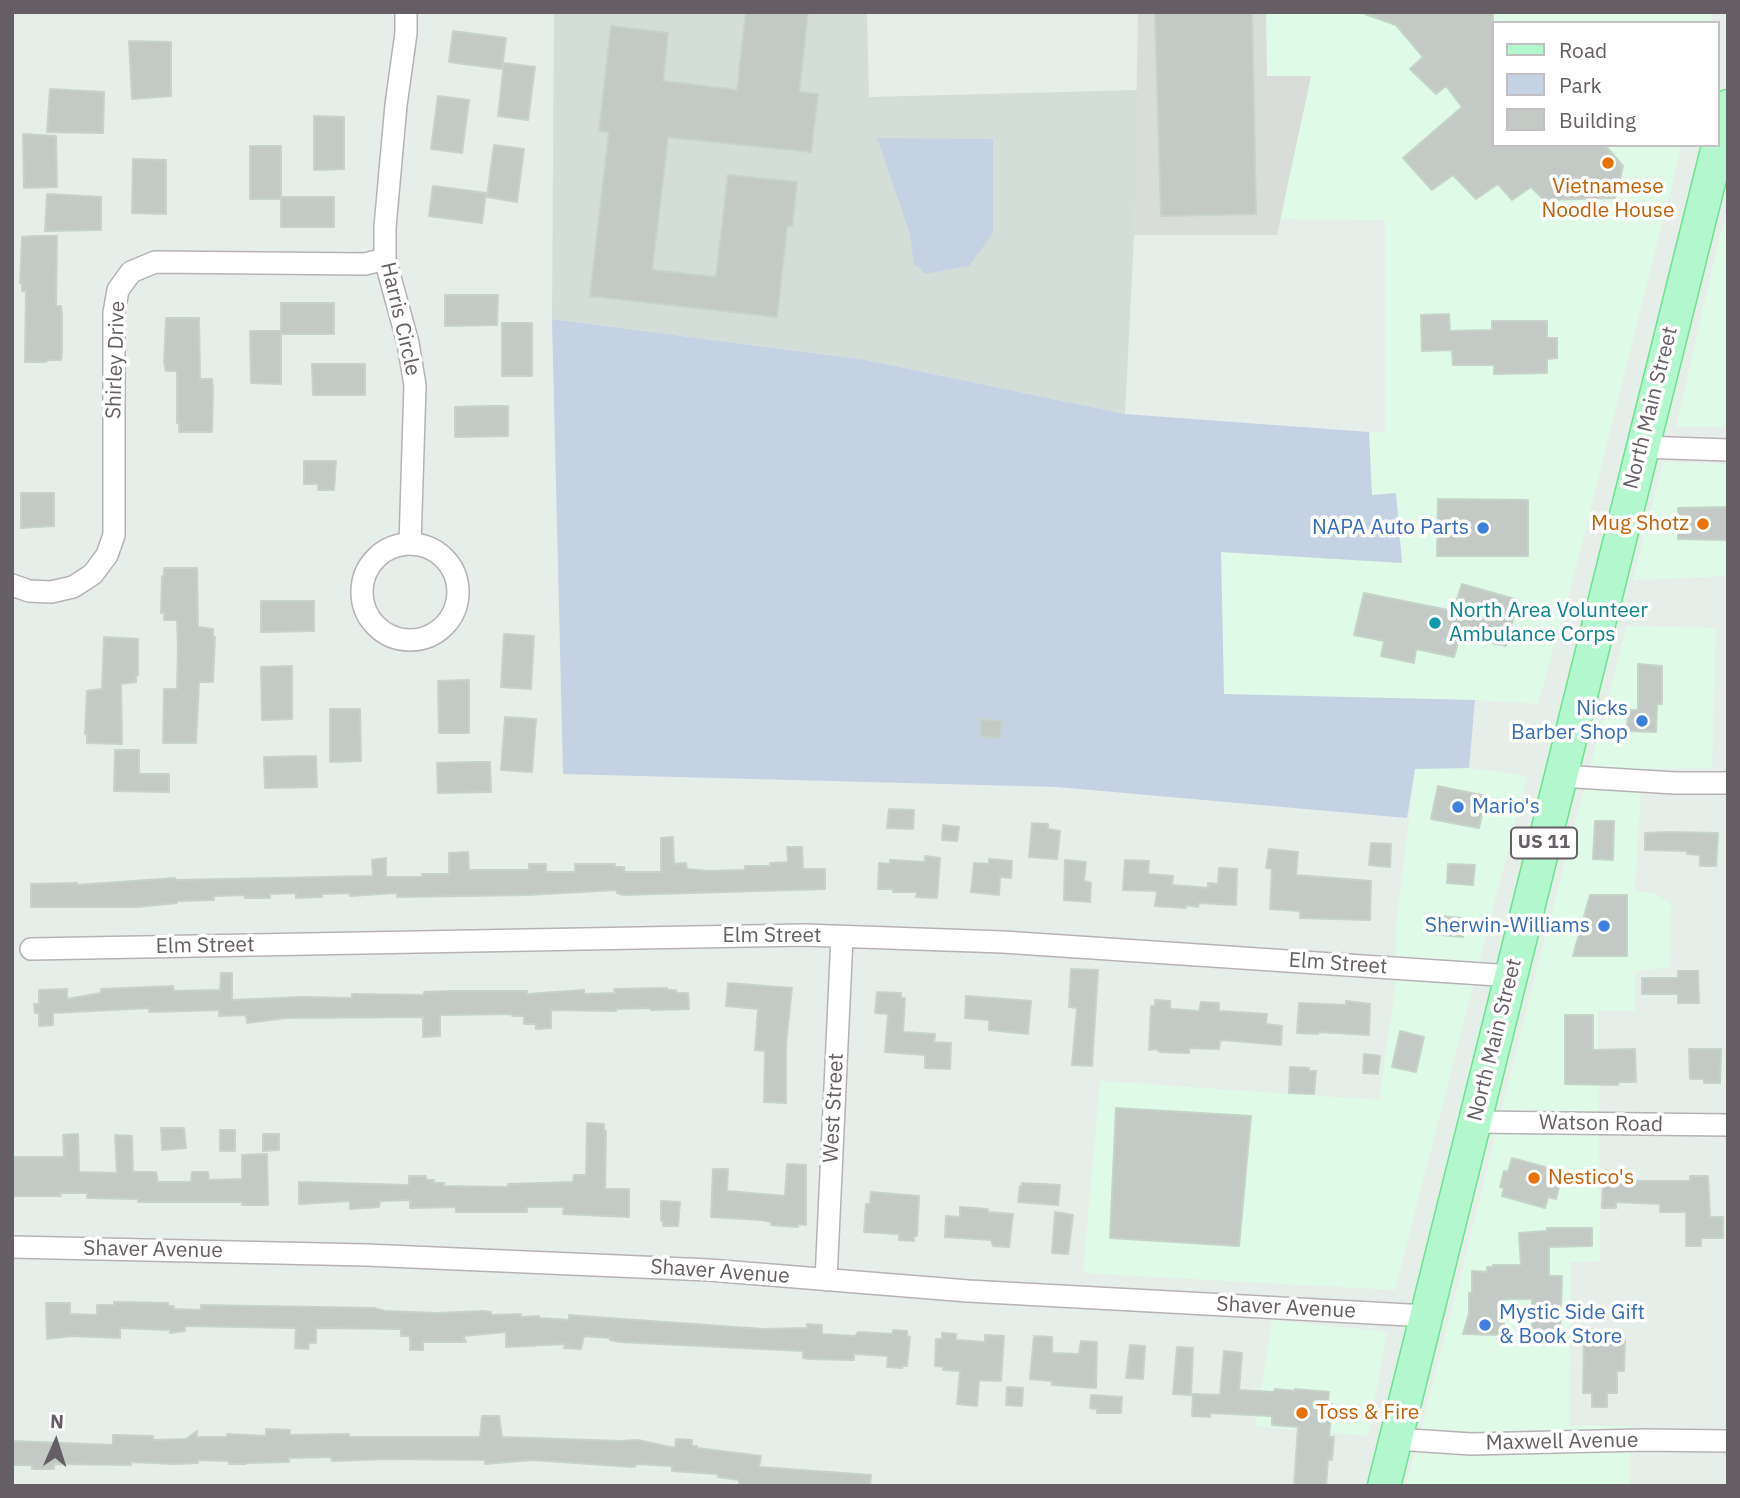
<!DOCTYPE html>
<style>
body{margin:0}
#map{position:relative;width:1740px;height:1498px;overflow:hidden;background:#e6eee9;font-family:"IBM Plex Sans",sans-serif}
canvas{display:block}
.frame{position:absolute;inset:0;border:14px solid #655e64;pointer-events:none}
.legend{position:absolute;left:1492px;top:21px;width:228px;height:126px;box-sizing:border-box;background:#fff;border:2px solid #c1bfc1;margin:0;padding:9px 12px;list-style:none;font-size:21px;color:#655e64}
.legend li{display:flex;align-items:center;gap:14px;height:35px}
.legend b{width:35px;border:2px solid #c1bfc1}
.north{position:absolute;left:21px;top:1407px;width:70px;height:70px;-webkit-text-stroke:5px #fff;paint-order:stroke;rotate:3deg;font-size:19px;font-weight:700;line-height:28px;text-align:center;color:#655e64}
.north::after{content:'';display:block;margin:auto;width:24px;height:32px;background:#655e64;clip-path:polygon(50% 0,100% 100%,50% 72%,0 100%)}
</style>
<div id="map">
<canvas width="1740" height="1498"></canvas>
<div class="frame"></div>
<ul class="legend">
<li><b style="height:9px;background:#b2f7ce"></b>Road</li>
<li><b style="height:19px;background:#c5d2e3"></b>Park</li>
<li><b style="height:19px;background:#c3cac5"></b>Building</li>
</ul>
<div class="north">N</div>
</div>
<script>
const g = document.querySelector('canvas').getContext('2d');
g.lineJoin = 'round';
function fill(path, color) {
  g.fillStyle = color;
  g.fill(path, 'evenodd');
}
function shape(rows) {
  const path = new Path2D();
  for (const r of rows) {
    if (r.length === 3) {
      path.moveTo(r[0] + r[2], r[1]);
      path.arc(r[0], r[1], r[2], 0, 2 * Math.PI);
      continue;
    }
    path.moveTo(r[0], r[1]);
    for (let i = 2; i < r.length; i += 2) path.lineTo(r[i], r[i + 1]);
  }
  return path;
}
function stroke(path, color, width, dash) {
  g.strokeStyle = color;
  g.lineWidth = width;
  g.lineCap = dash ? 'butt' : 'round';
  g.setLineDash(dash || []);
  g.stroke(path);
}
function label(font, color, halo, rows, align = 'center') {
  g.font = font + ' "IBM Plex Sans",sans-serif';
  g.lineWidth = 7;
  g.setLineDash([]);
  g.textBaseline = 'middle';
  g.strokeStyle = halo;
  g.fillStyle = color;
  for (const [text, x, y, turn = 0] of rows) {
    g.save();
    g.translate(x, y);
    g.rotate((+turn || 0) * Math.PI / 180);
    g.textAlign = isNaN(turn) ? turn : align;
    if (halo) g.strokeText(text, 0, 0);
    g.fillText(text, 0, 0);
    g.restore();
  }
}
fill(shape([
 [1266,12,1713,12,1710,23,1493,23,1493,145,1682,145,1577,564,1538,704,1475,700,1224,695,1221,552,1402,563,1396,493,1372,495,1369,432,1385,432,1385,220,1280,219,1311,77,1267,76],
 [1728,211,1728,427,1676,427,1720,235],
 [1663,462,1728,464,1728,576,1633,580],
 [1627,626,1716,628,1712,768,1642,769,1635,891,1653,893,1671,904,1670,967,1635,971,1635,1011,1598,1011,1600,1261,1571,1262,1569,1426,1630,1426,1630,1486,1406,1486,1461,1274,1532,987],
 [1469,768,1527,776,1395,1290,1083,1273,1100,1081,1379,1100,1396,982,1396,927,1415,769],
 [1272,1320,1387,1332,1368,1436,1255,1426]
]), '#dffbe8');
fill(shape([
 [1138,12,1266,12,1267,76,1311,76,1277,235,1134,235]
]), '#d8ddda');
fill(shape([
 [554,12,867,12,869,97,1138,90,1134,235,1125,414,866,360,552,319]
]), '#d4ded8');
fill(shape([
 [877,138,993,139,993,233,969,266,924,274,922,269,914,265,910,234],
 [552,319,866,360,1125,414,1369,432,1372,495,1396,493,1402,563,1221,552,1224,694,1475,700,1469,768,1415,769,1407,818,1057,787,563,774]
]), '#c5d2e3');
const building = shape([
 [746,12,808,12,799,92,818,94,811,152,668,137,652,270,716,277,728,175,797,182,792,226,787,226,777,317,590,296,609,132,599,131,611,26,668,33,663,81,737,90,746,12],
 [1155,12,1252,12,1256,214,1161,216,1155,12],
 [1365,12,1493,12,1493,145,1605,145,1623,166,1615,198,1544,200,1531,187,1512,200,1498,184,1476,199,1453,175,1432,190,1403,158,1462,107,1446,86,1436,94,1410,69,1423,57,1396,25,1365,14,1365,12],
 [453,31,506,38,502,69,449,62,453,31],
 [129,41,171,42,171,96,132,99,129,41],
 [504,63,535,67,528,120,498,116,504,63],
 [50,89,104,92,103,133,47,132,50,89],
 [438,96,469,100,462,153,431,149,438,96],
 [314,116,344,117,344,169,314,170,314,116],
 [23,134,56,136,57,187,24,188,23,134],
 [494,145,524,149,517,202,487,197,494,145],
 [250,146,281,146,281,197,334,197,334,227,281,227,281,199,250,199,250,146],
 [133,159,166,160,166,214,132,213,133,159],
 [433,186,486,193,482,223,429,216,433,186],
 [47,194,101,197,101,230,45,231,47,194],
 [36,236,57,236,56,306,61,306,62,315,62,351,61,360,49,360,45,362,25,362,26,291,22,291,22,283,20,283,22,237,36,236],
 [445,295,498,295,497,325,445,326,445,295],
 [281,303,334,303,334,334,281,334,281,384,251,383,250,331,281,331,281,303],
 [1449,314,1450,331,1492,330,1492,321,1547,321,1547,338,1557,338,1557,358,1547,359,1547,373,1494,374,1494,365,1453,365,1452,350,1422,351,1421,315,1449,314],
 [166,318,199,318,200,379,212,379,213,388,212,432,179,432,179,423,177,423,177,371,166,371,164,362,166,318],
 [502,323,532,323,532,376,502,376,502,323],
 [312,364,365,364,365,395,313,395,312,364],
 [487,406,508,406,508,436,455,437,455,407,487,406],
 [304,461,336,461,334,490,318,490,318,484,304,484,304,461],
 [21,493,54,493,54,526,21,528,21,493],
 [1438,499,1528,500,1528,556,1437,556,1438,499],
 [1728,507,1728,540,1678,539,1678,508,1728,507],
 [164,568,197,568,198,627,213,629,213,637,215,637,213,682,199,682,196,743,163,743,164,689,177,689,178,647,177,620,164,620,164,612,161,613,162,576,164,576,164,568],
 [1462,584,1518,600,1506,646,1460,636,1454,657,1416,649,1414,663,1381,656,1384,641,1354,635,1364,593,1453,611,1462,584],
 [261,601,314,601,314,631,261,632,261,601],
 [504,634,534,636,531,689,501,687,504,634],
 [104,637,138,639,138,675,136,675,136,682,121,684,122,744,87,743,87,734,85,734,87,691,102,689,104,637],
 [1638,664,1662,666,1662,704,1657,704,1656,732,1627,731,1628,710,1638,710,1638,664],
 [292,666,292,719,262,720,261,667,292,666],
 [469,680,469,733,439,733,438,681,469,680],
 [330,709,360,709,361,761,330,762,330,709],
 [505,717,536,719,532,772,501,770,505,717],
 [981,719,1002,721,1001,738,980,736,981,719],
 [115,750,139,750,139,774,169,774,169,792,114,791,115,750],
 [316,756,317,787,265,788,264,757,316,756],
 [472,762,490,762,491,792,438,793,437,763,472,762],
 [1438,786,1486,796,1479,828,1431,819,1438,786],
 [889,809,914,810,913,829,887,828,889,809],
 [1595,821,1614,821,1613,860,1593,859,1595,821],
 [1032,823,1048,824,1048,829,1060,831,1057,859,1029,857,1032,823],
 [943,825,959,827,957,841,942,840,943,825],
 [1669,832,1718,833,1716,866,1700,866,1700,855,1687,854,1687,851,1645,850,1645,833,1669,832],
 [673,837,674,864,686,863,687,869,708,871,745,870,745,866,770,866,770,863,788,862,787,847,802,847,803,869,825,869,825,889,623,895,617,893,616,890,527,895,397,897,397,893,350,896,350,893,322,894,322,897,296,898,296,893,270,894,270,898,245,898,245,895,214,896,214,900,177,901,177,903,137,907,31,907,31,884,77,883,77,885,175,878,175,880,373,876,372,860,386,858,386,877,422,877,422,874,449,874,449,853,468,852,469,870,529,870,529,864,546,864,546,872,575,872,575,864,615,864,615,867,624,867,624,872,661,872,661,838,673,837],
 [1371,843,1391,844,1390,867,1369,865,1371,843],
 [1269,849,1298,852,1296,875,1371,881,1370,920,1300,918,1300,911,1270,909,1272,869,1266,868,1269,849],
 [925,856,940,858,937,898,916,897,917,892,893,892,893,889,878,889,879,863,890,864,890,860,925,862,925,856],
 [989,859,1012,861,1011,878,1000,877,999,895,971,892,974,863,989,864,989,859],
 [1065,860,1086,862,1084,881,1091,883,1090,902,1064,900,1065,860],
 [1125,860,1149,861,1148,874,1173,876,1172,885,1208,888,1208,883,1218,884,1219,868,1237,869,1236,905,1199,903,1198,907,1186,905,1186,908,1155,906,1157,891,1123,890,1125,860],
 [1448,864,1475,865,1473,885,1447,883,1448,864],
 [1590,895,1627,895,1627,956,1573,956,1590,895],
 [1432,915,1462,918,1463,937,1431,934,1432,915],
 [1071,969,1098,970,1092,1066,1072,1065,1077,1008,1069,1007,1071,969],
 [1678,971,1698,971,1699,1003,1678,1003,1678,994,1642,994,1642,978,1678,978,1678,971],
 [221,973,232,973,232,1000,302,997,352,998,352,994,424,995,424,992,452,991,527,991,527,994,584,990,584,994,615,993,614,989,667,988,666,990,676,990,676,993,688,993,689,1009,651,1010,651,1008,616,1009,616,1011,551,1010,551,1028,536,1029,536,1024,524,1024,524,1016,512,1016,512,1014,440,1015,440,1036,423,1037,423,1017,286,1018,247,1023,246,1015,219,1016,219,1010,149,1012,149,1008,53,1013,53,1025,39,1026,39,1013,35,1013,34,1004,39,1004,39,990,67,989,67,999,101,993,101,989,173,986,174,991,220,990,220,992,221,973],
 [728,983,792,988,786,1044,786,1103,764,1102,765,1051,755,1050,758,1009,726,1006,728,983],
 [877,992,901,993,901,998,905,998,903,1032,935,1034,934,1042,951,1043,950,1069,925,1068,925,1055,885,1052,888,1014,875,1013,877,992],
 [966,996,1031,1001,1028,1034,989,1030,989,1020,965,1018,966,996],
 [1155,1000,1170,1001,1170,1008,1172,1009,1199,1011,1201,1002,1219,1003,1219,1011,1267,1014,1266,1024,1282,1026,1281,1045,1223,1040,1220,1041,1219,1049,1189,1048,1189,1053,1160,1052,1156,1049,1149,1050,1151,1006,1155,1006,1155,1000],
 [1346,1001,1370,1004,1369,1035,1318,1032,1318,1034,1297,1033,1299,1003,1346,1005,1346,1001],
 [1565,1015,1593,1015,1593,1050,1635,1049,1636,1082,1619,1082,1618,1085,1565,1084,1565,1015],
 [1400,1031,1424,1037,1416,1072,1392,1067,1400,1031],
 [1689,1049,1721,1049,1720,1083,1704,1083,1704,1079,1690,1079,1689,1049],
 [1364,1054,1380,1056,1378,1074,1363,1073,1364,1054],
 [1290,1067,1309,1068,1309,1071,1316,1071,1314,1094,1289,1093,1290,1067],
 [1116,1108,1251,1116,1239,1246,1110,1238,1116,1108],
 [587,1123,604,1124,604,1130,606,1131,605,1189,629,1189,629,1217,563,1214,564,1207,527,1207,527,1212,456,1212,456,1207,410,1208,410,1200,380,1201,379,1207,350,1209,350,1201,299,1204,299,1182,409,1185,409,1176,426,1176,426,1180,434,1180,434,1183,444,1183,444,1186,508,1187,508,1184,573,1182,574,1175,586,1175,587,1123],
 [161,1128,184,1128,186,1148,162,1150,161,1128],
 [220,1130,235,1130,235,1151,220,1151,220,1130],
 [78,1134,79,1172,117,1173,115,1135,132,1136,133,1172,156,1172,158,1182,191,1182,192,1172,208,1172,209,1180,242,1179,242,1155,267,1154,268,1205,242,1205,242,1202,138,1202,138,1199,87,1198,87,1193,60,1193,61,1196,12,1196,12,1157,64,1157,63,1135,78,1134],
 [263,1134,279,1134,279,1150,263,1151,263,1134],
 [1512,1158,1563,1172,1556,1199,1548,1197,1545,1208,1502,1196,1504,1188,1500,1187,1504,1171,1508,1172,1512,1158],
 [787,1164,806,1165,806,1225,798,1224,798,1227,771,1225,771,1222,761,1220,711,1217,713,1169,728,1169,727,1191,785,1196,787,1164],
 [1690,1176,1708,1176,1710,1217,1723,1217,1723,1238,1701,1238,1701,1246,1686,1246,1686,1212,1660,1212,1660,1204,1616,1202,1616,1208,1602,1208,1603,1181,1690,1181,1690,1176],
 [1022,1183,1060,1185,1058,1205,1018,1202,1020,1186,1022,1186,1022,1183],
 [871,1192,919,1196,917,1236,914,1236,914,1241,899,1240,899,1234,897,1234,864,1232,866,1204,870,1204,871,1192],
 [661,1201,680,1202,678,1226,663,1226,663,1221,661,1220,661,1201],
 [960,1207,988,1209,988,1212,1013,1214,1009,1247,993,1246,991,1240,945,1237,946,1216,960,1217,960,1207],
 [1055,1212,1073,1215,1068,1254,1052,1253,1055,1212],
 [1547,1228,1592,1228,1592,1246,1549,1247,1549,1276,1562,1276,1560,1334,1537,1334,1537,1332,1532,1332,1532,1299,1504,1299,1504,1335,1463,1334,1469,1313,1469,1293,1472,1293,1472,1271,1487,1272,1487,1267,1493,1267,1493,1265,1521,1265,1519,1233,1547,1231,1547,1228],
 [114,1302,168,1303,168,1306,174,1306,173,1309,201,1310,201,1305,374,1308,385,1311,438,1313,483,1311,491,1312,491,1315,521,1314,521,1317,539,1316,539,1318,569,1320,569,1315,580,1316,764,1329,807,1328,807,1324,822,1325,822,1334,855,1336,858,1332,893,1334,893,1330,907,1331,907,1336,910,1337,907,1366,903,1366,902,1368,887,1367,888,1356,854,1354,854,1360,809,1359,803,1358,803,1351,620,1342,610,1340,610,1338,584,1336,581,1349,564,1348,565,1344,506,1347,506,1332,463,1336,466,1342,423,1342,423,1350,410,1350,410,1336,401,1336,401,1329,316,1328,316,1343,309,1343,308,1349,295,1348,296,1328,185,1326,185,1331,170,1333,170,1330,120,1328,120,1338,71,1336,47,1339,46,1303,70,1303,70,1314,97,1315,97,1305,114,1305,114,1302],
 [1600,1331,1617,1331,1619,1339,1625,1339,1624,1371,1617,1371,1617,1393,1607,1393,1607,1407,1592,1407,1592,1393,1583,1393,1584,1339,1600,1339,1600,1331],
 [942,1333,956,1334,956,1340,985,1342,985,1335,1004,1336,1001,1381,979,1380,977,1406,957,1404,960,1371,943,1370,944,1367,935,1366,936,1339,942,1339,942,1333],
 [1034,1336,1052,1337,1052,1353,1079,1354,1081,1341,1097,1342,1096,1388,1052,1385,1052,1381,1030,1379,1034,1336],
 [1130,1345,1145,1346,1143,1379,1126,1378,1130,1345],
 [1177,1347,1193,1348,1191,1395,1173,1394,1177,1347],
 [1224,1351,1242,1353,1239,1390,1274,1392,1275,1389,1295,1391,1295,1389,1329,1392,1328,1403,1332,1404,1329,1437,1334,1437,1332,1460,1328,1459,1326,1486,1294,1486,1298,1427,1272,1425,1272,1416,1210,1413,1210,1417,1192,1416,1193,1394,1220,1395,1224,1351],
 [1007,1387,1023,1388,1022,1406,1006,1405,1007,1387],
 [1091,1395,1122,1397,1121,1413,1097,1413,1097,1409,1090,1408,1091,1395],
 [482,1416,499,1416,502,1437,620,1441,638,1440,675,1448,676,1439,692,1440,692,1446,697,1446,697,1448,761,1456,759,1467,871,1475,870,1486,755,1486,739,1484,739,1480,718,1477,718,1474,672,1471,672,1466,637,1464,634,1467,532,1460,485,1464,485,1460,387,1459,332,1461,331,1457,289,1458,289,1462,246,1463,246,1464,229,1464,229,1461,198,1460,198,1463,175,1464,131,1462,131,1465,54,1464,54,1469,32,1469,32,1465,12,1465,12,1441,113,1445,113,1435,153,1436,153,1440,186,1439,197,1431,197,1437,227,1437,227,1434,266,1436,266,1429,290,1430,290,1435,349,1434,349,1437,480,1437,482,1416]
]);
fill(building, '#c3cac5');
stroke(building, '#c5d3c8', 2);
const minor = shape([
 [406,12,406,33,396,105,385,227,385,259,408,343,415,385,410,544],
 [1641,447,1728,450],
 [410,592,48],
 [12,585,29,591,51,592,73,587,93,574,107,555,114,535,114,313,118,290,131,272,155,262,365,264,385,259],
 [1560,776,1675,783,1728,783],
 [31,949,804,935,1003,942,1512,976],
 [1475,1122,1728,1125],
 [12,1247,366,1255,709,1270,968,1291,1427,1316],
 [826,1280,842,937],
 [1396,1439,1471,1444,1642,1440,1728,1441]
]);
const primary = shape([
 [1384,1486,1728,106]
]);
stroke(minor, '#b7b1b6', 24);
stroke(primary, '#6ae48d', 35);
stroke(minor, '#fff', 21);
stroke(primary, '#b2f7ce', 32);
for (const [x, y, r, color] of [
 [1608,163,7,"#e8710a"],
 [1703,524,7,"#e8710a"],
 [1483,528,7,"#3f7fe0"],
 [1435,623,7,"#0f9aa8"],
 [1642,721,7,"#3f7fe0"],
 [1458,807,7,"#3f7fe0"],
 [1604,926,7,"#3f7fe0"],
 [1534,1178,7,"#e8710a"],
 [1485,1325,7,"#3f7fe0"],
 [1302,1413,7,"#e8710a"]
]) {
  const dot = new Path2D();
  dot.arc(x, y, r, 0, 2 * Math.PI);
  g.fillStyle = color;
  g.fill(dot);
  stroke(dot, '#fff', 2.5);
}
for (const [x, y, w] of [
 [1544,843,66]
]) {
  const box = new Path2D();
  box.roundRect(x - w / 2, y - 15.5, w, 31, 5);
  g.fillStyle = '#fff';
  g.fill(box);
  stroke(box, '#655e64', 2);
}
label('bold 19px', '#655e64', null, [
 ["US 11",1544,843]
]);
label('21px', '#c56008', '#fff', [
 ["Vietnamese",1608,187,"center"],
 ["Noodle House",1608,211,"center"],
 ["Mug Shotz",1689,524,"right"],
 ["Nestico's",1548,1178],
 ["Toss & Fire",1316,1413]
], 'left');
label('21px', '#655e64', '#fff', [
 ["Harris Circle",400,319,77],
 ["Shirley Drive",116,360,-88],
 ["North Main Street",1651,408,-76],
 ["Elm Street",772,936],
 ["Elm Street",205,946,-1],
 ["Elm Street",1338,964,4],
 ["North Main Street",1495,1040,-76],
 ["West Street",834,1108,-87],
 ["Watson Road",1601,1124,1],
 ["Shaver Avenue",153,1250,1],
 ["Shaver Avenue",720,1272,4],
 ["Shaver Avenue",1286,1308,3],
 ["Maxwell Avenue",1562,1442,-1]
]);
label('21px', '#366cbe', '#fff', [
 ["NAPA Auto Parts",1469,528],
 ["Nicks",1628,709],
 ["Barber Shop",1628,733],
 ["Mario's",1472,807,"left"],
 ["Sherwin-Williams",1590,926],
 ["Mystic Side Gift",1499,1313,"left"],
 ["& Book Store",1499,1337,"left"]
], 'right');
label('21px', '#0d838f', '#fff', [
 ["North Area Volunteer",1449,611],
 ["Ambulance Corps",1449,635]
], 'left');
</script>
